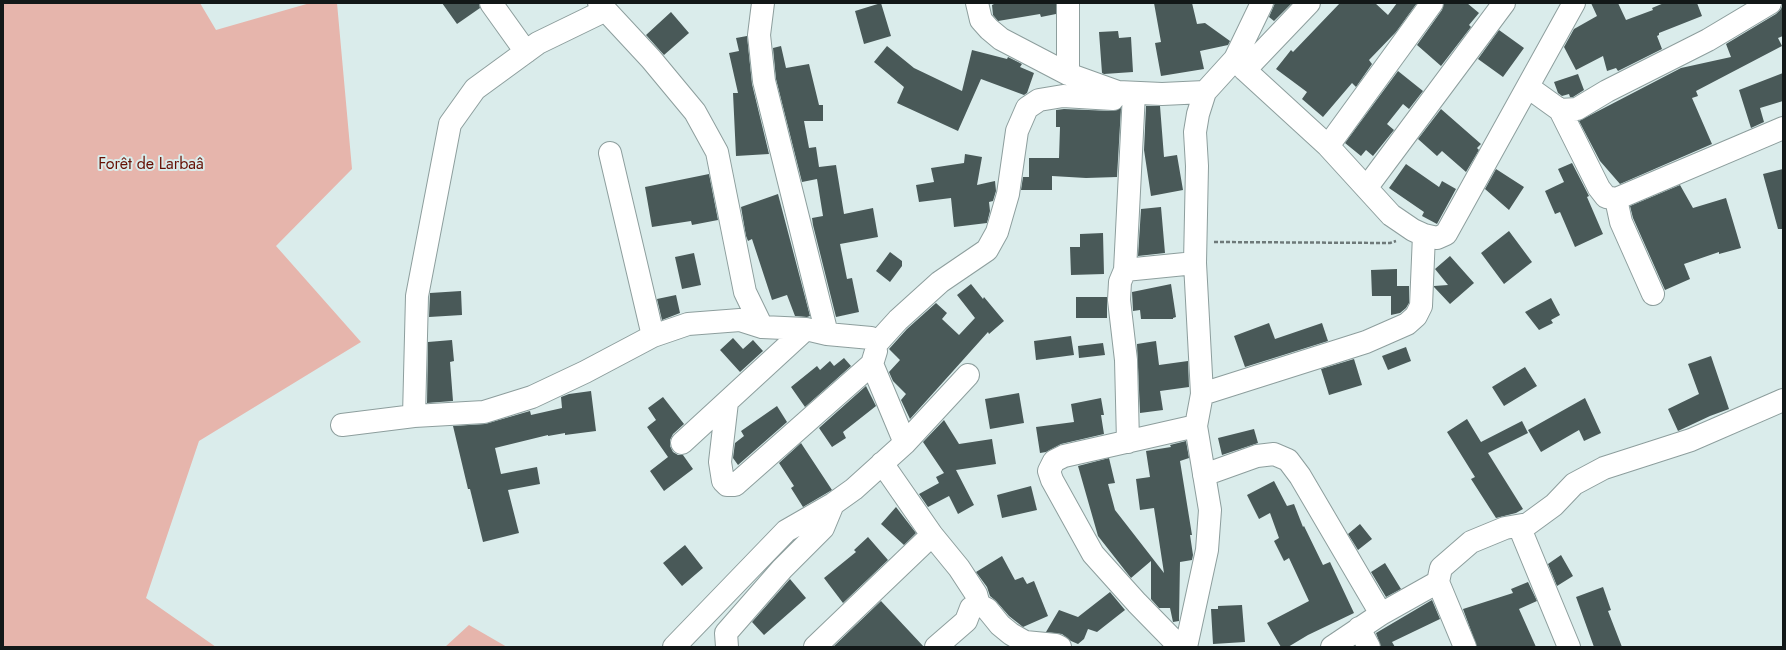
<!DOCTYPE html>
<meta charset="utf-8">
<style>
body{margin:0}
#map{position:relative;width:1786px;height:650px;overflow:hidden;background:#daeceb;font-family:Jost,sans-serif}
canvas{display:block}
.frame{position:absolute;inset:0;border:4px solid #121818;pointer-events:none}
</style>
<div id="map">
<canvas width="1786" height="650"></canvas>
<div class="frame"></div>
</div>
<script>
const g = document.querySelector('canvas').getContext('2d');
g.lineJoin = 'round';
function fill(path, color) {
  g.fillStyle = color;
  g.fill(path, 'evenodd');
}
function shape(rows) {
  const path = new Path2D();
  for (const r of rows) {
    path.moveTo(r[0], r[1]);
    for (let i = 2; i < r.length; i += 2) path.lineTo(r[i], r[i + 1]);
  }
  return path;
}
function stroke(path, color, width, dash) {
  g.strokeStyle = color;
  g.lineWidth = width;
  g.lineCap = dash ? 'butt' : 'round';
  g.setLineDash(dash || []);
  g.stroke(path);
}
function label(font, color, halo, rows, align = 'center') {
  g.font = font + ' Jost,sans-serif';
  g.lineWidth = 4;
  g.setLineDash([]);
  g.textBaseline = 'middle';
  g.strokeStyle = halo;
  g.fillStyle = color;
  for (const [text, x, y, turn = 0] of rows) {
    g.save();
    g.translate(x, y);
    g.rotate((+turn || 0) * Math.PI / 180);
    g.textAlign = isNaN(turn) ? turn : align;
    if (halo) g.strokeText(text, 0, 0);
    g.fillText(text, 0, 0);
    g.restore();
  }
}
fill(shape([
 [3,3,200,3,216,30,310,3,337,3,352,169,276,246,361,342,199,441,146,598,216,647,3,647],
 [469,625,507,647,445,647]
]), '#e6b5ac');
fill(shape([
 [442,3,479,3,480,8,457,24],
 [881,3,891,36,864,44,855,11],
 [996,3,1056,3,1056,14,1041,17,1040,14,998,21,993,15,992,5],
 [1154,3,1192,3,1197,24,1205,23,1230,41,1228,45,1200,51,1204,69,1161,76,1155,43,1161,42],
 [1275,3,1292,3,1274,21,1269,17],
 [1340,3,1375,3,1388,15,1397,3,1417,3,1396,32,1369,60,1372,64,1356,87,1352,83,1323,117,1302,99,1307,92,1276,69,1291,50,1293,52],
 [1444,3,1467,3,1479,13,1469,25,1471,27,1441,66,1417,45,1442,10],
 [1591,3,1618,3,1626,20,1653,10,1652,8,1664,3,1697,3,1702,16,1659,33,1659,35,1657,36,1662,49,1618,71,1616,68,1607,71,1603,56,1576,70,1564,47,1574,29,1597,16],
 [1783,3,1783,36,1778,38,1782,46,1696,91,1698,96,1692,98,1712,144,1620,184,1600,161,1579,121,1681,68,1731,57,1726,44,1776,14,1781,9],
 [671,12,689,33,664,55,646,35],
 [1499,30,1524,48,1503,77,1478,59],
 [1118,31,1119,38,1131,37,1133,72,1104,74,1102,73,1099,32],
 [747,36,752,84,769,154,736,156,733,93,738,93,729,53,739,51,736,38],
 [781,46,786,68,809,64,819,105,823,105,823,121,804,121,809,148,816,147,819,167,836,165,844,214,873,208,878,237,840,244,847,279,852,278,859,312,836,317,813,225,812,218,823,216,817,179,802,182,776,79,773,48],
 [887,46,914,68,962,91,972,50,1007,59,1008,57,1022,64,1020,67,1034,73,1027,93,1024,95,981,79,958,131,897,103,904,87,874,62],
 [1398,71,1423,91,1409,109,1403,104,1387,124,1394,130,1373,156,1366,150,1361,156,1345,143],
 [1783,73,1783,101,1760,108,1764,122,1751,128,1739,90],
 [1578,74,1584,90,1573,97,1570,97,1569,94,1562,96,1558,93,1554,82],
 [1146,106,1160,106,1164,157,1177,155,1183,190,1151,196,1144,150],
 [1121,108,1117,177,1086,178,1052,176,1052,190,1021,190,1023,177,1029,177,1029,158,1059,158,1060,127,1056,127,1056,110,1064,109,1112,111],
 [1441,109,1481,144,1477,148,1479,150,1466,172,1442,151,1437,156,1418,139],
 [965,154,982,157,977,185,995,181,996,191,993,201,989,202,990,211,987,223,954,227,951,198,919,202,916,185,934,182,931,168,964,163],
 [1572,163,1589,196,1587,197,1603,234,1575,247,1560,212,1555,214,1545,191,1564,182,1558,169],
 [1406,164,1439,187,1442,181,1456,189,1437,224,1422,216,1424,212,1389,188],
 [1496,169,1524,187,1509,210,1485,189],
 [1783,169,1783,229,1778,229,1763,174],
 [709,174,718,220,692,225,691,221,652,227,645,187],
 [1680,185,1693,208,1726,198,1741,248,1719,254,1719,252,1684,264,1690,279,1665,290,1633,218,1630,206],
 [778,194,810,316,807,317,795,316,787,295,772,300,752,239,748,241,746,236,741,207],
 [1161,207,1165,253,1138,256,1141,209],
 [1509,231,1532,262,1504,284,1481,253],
 [1103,233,1104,274,1071,275,1070,247,1080,247,1080,234],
 [890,252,902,261,902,266,890,282,876,271],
 [694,253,701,285,682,289,675,257],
 [1450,256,1474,283,1450,304,1434,287,1434,286,1448,285,1435,269],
 [1397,269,1397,286,1409,286,1409,303,1406,308,1400,313,1391,315,1391,296,1372,296,1371,270],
 [971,284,983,299,984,297,1004,321,989,334,988,332,910,419,901,400,906,394,893,381,889,372,900,360,889,349,907,329,936,303,947,313,942,319,959,335,975,318,957,295],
 [1171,284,1176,317,1173,318,1173,319,1141,319,1140,310,1133,311,1132,292],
 [461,291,462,315,429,317,430,293],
 [676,295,680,313,662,320,657,299],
 [1076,297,1107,297,1107,318,1076,318],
 [1551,298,1560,315,1551,320,1553,323,1539,330,1525,312],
 [1269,323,1275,339,1322,323,1328,341,1245,367,1234,336],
 [1071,336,1074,355,1036,360,1034,341],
 [733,338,743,349,753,340,763,351,740,372,720,350],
 [452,340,454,361,450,362,453,401,427,403,428,342],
 [1156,341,1159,365,1188,361,1189,387,1160,391,1163,410,1140,413,1137,344],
 [1103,343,1105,355,1079,358,1078,346],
 [1406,347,1411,361,1388,370,1382,356],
 [1711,356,1729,409,1710,416,1678,431,1668,409,1699,394,1688,364],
 [844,358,851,366,805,407,791,387,817,366,820,370,830,361,834,366],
 [1354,359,1362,385,1329,395,1321,369],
 [1525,367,1537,386,1504,406,1492,387],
 [866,386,876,406,843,432,846,438,832,447,819,428],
 [591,391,596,431,565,435,565,433,548,436,548,435,495,448,501,474,537,467,540,484,508,490,519,533,483,542,470,489,468,489,453,426,485,424,530,411,531,415,562,408,561,397,569,394],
 [1019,393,1024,423,990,429,985,399],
 [663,397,684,424,673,434,670,440,670,446,673,452,678,455,683,455,693,469,664,491,650,471,668,457,647,427,656,420,648,408],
 [1101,398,1104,415,1101,415,1104,434,1061,444,1046,452,1040,453,1036,427,1074,422,1071,404],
 [1585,398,1601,433,1584,441,1579,430,1541,452,1528,430],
 [777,406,787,422,738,465,733,458,735,443,744,436,741,431],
 [1467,419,1481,442,1522,421,1528,433,1488,453,1523,509,1516,513,1496,518,1471,479,1475,477,1447,432],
 [944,420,959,444,992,439,996,464,956,470,974,505,958,514,949,496,928,507,919,494,939,483,936,477,944,473,923,442],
 [1254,429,1258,443,1222,455,1218,438],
 [1186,441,1189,458,1180,461,1192,535,1190,535,1193,555,1192,560,1180,562,1179,619,1179,621,1173,622,1170,608,1159,608,1151,599,1151,561,1131,578,1098,536,1078,466,1109,458,1115,483,1108,484,1115,510,1164,573,1154,508,1140,510,1136,479,1150,477,1146,451,1171,447,1170,445],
 [801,443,832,490,803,507,791,488,794,486,779,463],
 [1274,481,1287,506,1294,504,1303,527,1304,526,1323,565,1330,562,1354,613,1308,635,1288,647,1281,647,1267,623,1309,601,1289,558,1284,561,1274,541,1279,538,1270,513,1259,519,1247,495],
 [1031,486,1037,510,1002,518,997,495],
 [896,507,916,533,904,545,881,524],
 [1360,524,1372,539,1358,550,1348,534],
 [868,537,888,560,843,603,824,578,856,552,854,550],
 [685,545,703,568,682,586,663,563],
 [1561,555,1573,576,1557,586,1548,564],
 [1002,556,1015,580,1023,577,1027,584,1034,581,1048,616,1023,627,1009,616,996,601,990,596,987,587,976,572],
 [1385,563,1401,589,1386,597,1371,572],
 [790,579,806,598,764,635,752,622],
 [1528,582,1537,601,1519,609,1536,647,1477,647,1463,609,1513,593,1511,589],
 [1603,587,1611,610,1608,611,1622,647,1594,647,1576,597],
 [1110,592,1125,610,1097,632,1088,629,1084,639,1078,644,1071,641,1062,634,1046,632,1059,610,1078,617],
 [1432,600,1440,619,1392,642,1395,647,1381,647,1376,633],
 [881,601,924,647,833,647],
 [1242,605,1245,642,1213,644,1211,609,1218,609,1218,606]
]), '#495958');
const minor = shape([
 [491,3,526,52],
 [599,3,651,59,695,112,717,152,745,292,762,327],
 [763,3,759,35,764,81,827,334],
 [977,3,981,20,989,29,1001,39,1068,74,1118,92,1162,94,1205,92],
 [1068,3,1068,74],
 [1235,59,1245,70,1328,146,1391,215,1413,230,1424,235,1437,238,1446,234,1574,3],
 [1245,70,1309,3],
 [1528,87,1560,110,1577,109,1607,91,1708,40,1770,3],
 [1560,110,1599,188,1606,197,1616,199,1783,128],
 [1328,146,1432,3],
 [610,153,653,336],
 [1367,187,1504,3],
 [1616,199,1621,222,1653,294],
 [1125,270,1134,93],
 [876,351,872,364,905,443],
 [1202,394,1366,342,1407,324,1416,316,1421,306,1424,235],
 [727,402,720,462,723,481,727,485,735,485,872,364],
 [414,416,417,296,450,124,475,89,538,43,606,10],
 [342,425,414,416,484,412,532,397,585,372,653,336,688,324,740,320,762,327,806,329,827,334,871,338,878,342,898,320,940,282,987,250,997,232,1008,194,1017,131,1027,108,1039,100,1063,96,1113,99,1118,92],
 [1128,442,1126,360,1119,300,1120,282,1125,270,1195,263],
 [682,443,806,329],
 [882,463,932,535,959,568,976,594,979,605],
 [1204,475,1257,456,1274,454,1288,460,1300,476,1381,614],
 [1519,526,1569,647],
 [1438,582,1465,647],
 [1359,628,1369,647],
 [674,647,786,531,833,504,854,489,905,443,968,375],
 [727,647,726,633,782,569,823,528,833,504],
 [815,647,932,535],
 [936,647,966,621,971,608,979,605,987,609,1000,625,1011,634,1025,642,1056,645,1060,647],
 [1180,647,1137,603,1093,554,1052,480,1049,471,1054,461,1064,456,1196,426],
 [1186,647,1207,550,1210,510,1196,426,1202,394,1195,263,1197,166,1195,132,1198,114,1205,92,1235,59,1262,3],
 [1332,647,1381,614,1438,582,1441,568,1471,542,1505,528,1528,524,1554,505,1574,484,1604,468,1691,440,1783,400]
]);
stroke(minor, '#8d9e9d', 24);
stroke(shape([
 [1214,242,1390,243,1396,241]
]), '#6e7979', 2.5, [4, 2]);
stroke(minor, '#fff', 22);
label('16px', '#651004', '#daeceb', [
 ["Forêt de Larbaâ",151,165]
]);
</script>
